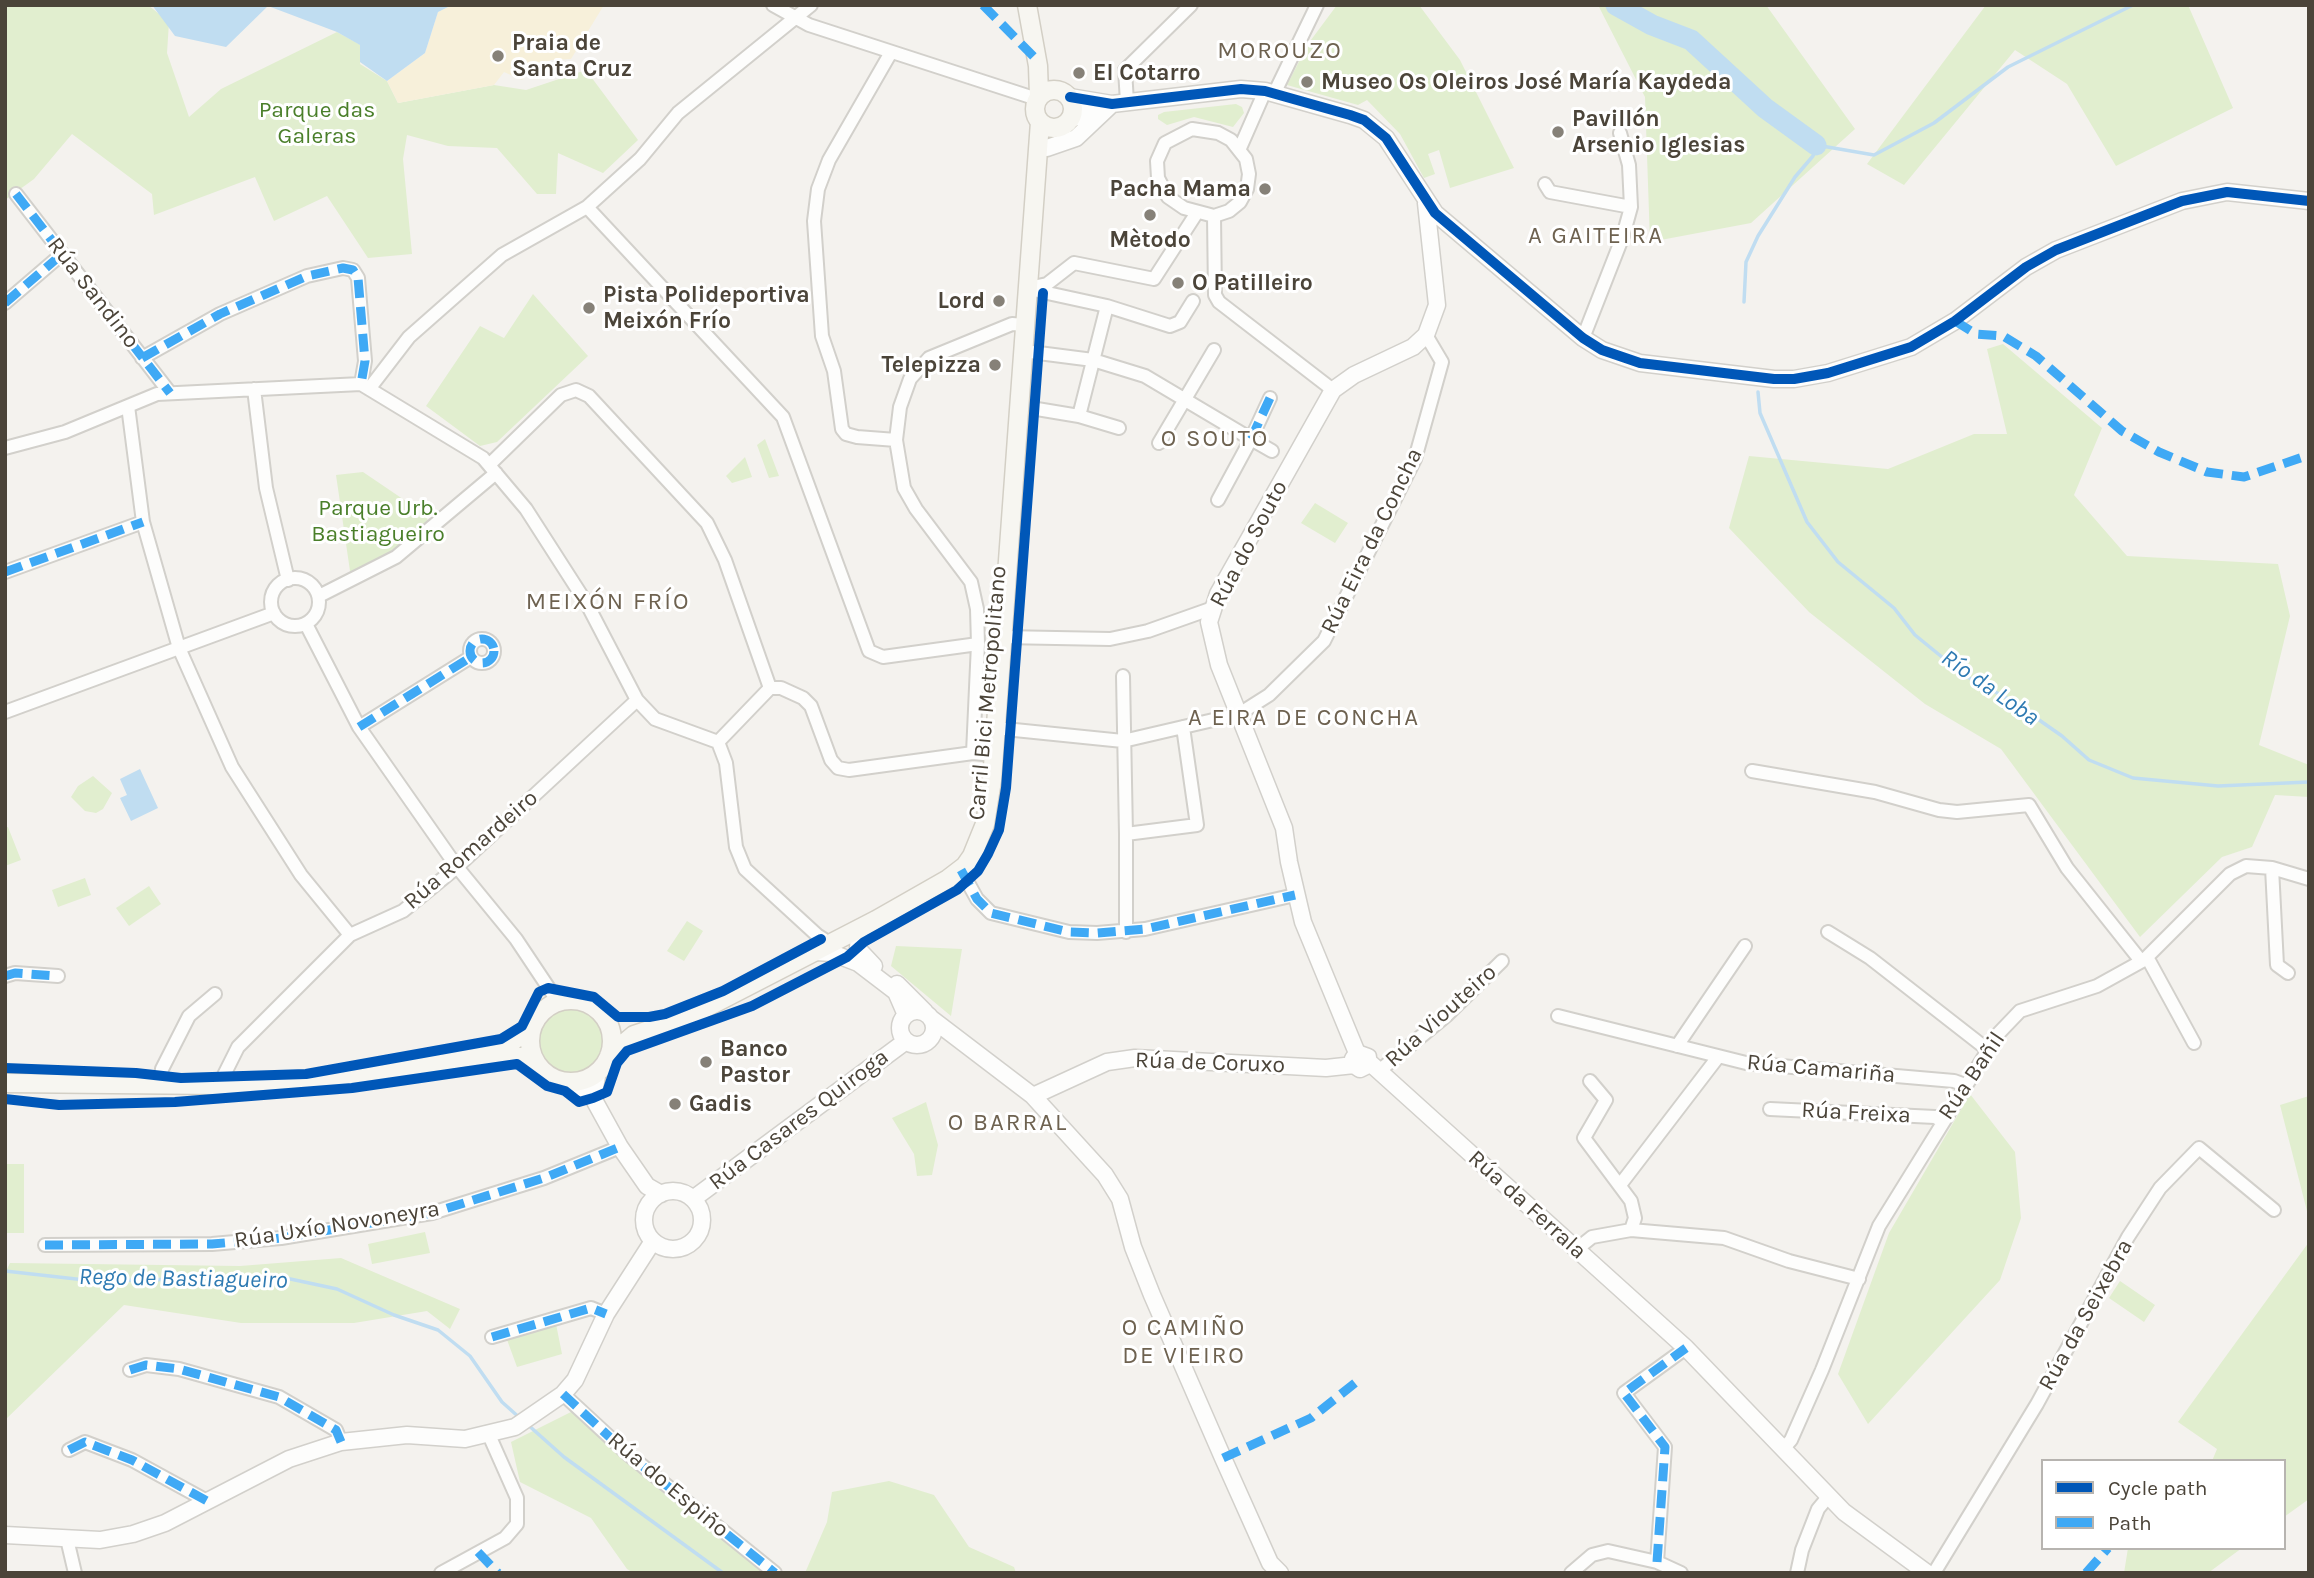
<!DOCTYPE html>
<meta charset="utf-8">
<style>
body{margin:0}
#map{position:relative;width:2314px;height:1578px;overflow:hidden;background:#f4f2ee;font-family:Karla,sans-serif}
canvas{display:block}
.frame{position:absolute;inset:0;border:7px solid #4b4439;pointer-events:none}
.legend{position:absolute;left:2041px;top:1459px;width:245px;height:91px;box-sizing:border-box;background:#fff;border:2px solid #b7b4b0;margin:0;padding:9px 12px;list-style:none;font-size:21px;color:#4b4439}
.legend li{display:flex;align-items:center;gap:14px;height:35px}
.legend b{width:35px;border:2px solid #b7b4b0}
</style>
<div id="map">
<canvas width="2314" height="1578"></canvas>
<div class="frame"></div>
<ul class="legend">
<li><b style="height:9px;background:#0057b8"></b>Cycle path</li>
<li><b style="height:9px;background:#3fa9f5"></b>Path</li>
</ul>
</div>
<script>
const g = document.querySelector('canvas').getContext('2d');
g.lineJoin = 'round';
function fill(path, color) {
  g.fillStyle = color;
  g.fill(path, 'evenodd');
}
function shape(rows) {
  const path = new Path2D();
  for (const r of rows) {
    if (r.length === 3) {
      path.moveTo(r[0] + r[2], r[1]);
      path.arc(r[0], r[1], r[2], 0, 2 * Math.PI);
      continue;
    }
    path.moveTo(r[0], r[1]);
    for (let i = 2; i < r.length; i += 2) path.lineTo(r[i], r[i + 1]);
  }
  return path;
}
function stroke(path, color, width, dash) {
  g.strokeStyle = color;
  g.lineWidth = width;
  g.lineCap = dash ? 'butt' : 'round';
  g.setLineDash(dash || []);
  g.stroke(path);
}
function label(font, color, halo, rows, align = 'center') {
  g.font = font + ' Karla,sans-serif';
  g.lineWidth = 6;
  g.setLineDash([]);
  g.textBaseline = 'middle';
  g.strokeStyle = halo;
  g.fillStyle = color;
  for (const [text, x, y, turn = 0] of rows) {
    g.save();
    g.translate(x, y);
    g.rotate((+turn || 0) * Math.PI / 180);
    g.textAlign = isNaN(turn) ? turn : align;
    if (halo) g.strokeText(text, 0, 0);
    g.fillText(text, 0, 0);
    g.restore();
  }
}
fill(shape([
 [5,5,148,5,169,22,167,53,189,117,221,89,337,32,361,45,360,64,387,81,398,103,494,85,526,90,586,70,638,140,603,173,558,153,556,194,537,194,497,148,448,146,407,135,403,159,412,254,368,258,327,196,274,221,255,177,154,215,152,194,72,134,34,179,5,200],
 [1337,5,1419,5,1460,60,1514,168,1450,188,1439,150,1428,154,1435,174,1424,178,1400,134,1367,100,1358,105,1287,85,1308,44],
 [1598,5,1766,5,1855,129,1751,223,1650,242,1645,97],
 [1986,5,2188,5,2233,108,2116,166,2067,84,2015,50,1904,185,1867,164],
 [1236,104,1242,107,1244,113,1233,127,1194,117,1167,125,1158,119,1158,115,1164,112],
 [533,294,588,356,497,442,480,446,426,406,480,326,504,338],
 [2003,344,2102,428,2074,495,2127,556,2278,564,2290,616,2259,745,2309,765,2309,797,2275,795,2252,847,2222,857,2140,937,2001,749,1925,704,1809,612,1729,528,1749,456,1888,469,1974,434,2007,434,1987,349],
 [765,439,779,476,769,478,757,445],
 [745,457,752,477,732,483,726,476],
 [363,472,422,512,430,523,374,563,355,572,350,571,336,475],
 [1315,503,1348,523,1335,543,1301,523],
 [93,776,112,793,103,809,96,813,85,811,71,797,78,786],
 [8,827,21,860,5,866,5,828],
 [85,878,91,895,58,907,52,890],
 [149,886,161,904,129,926,116,908],
 [687,921,703,931,684,961,667,951],
 [896,946,962,949,951,1016,891,966],
 [571,1040,34],
 [1970,1094,2015,1152,2021,1218,2000,1280,1868,1424,1838,1374,1889,1233],
 [2309,1096,2309,1219,2280,1105],
 [926,1102,938,1145,932,1175,917,1176,914,1154,892,1118],
 [5,1164,24,1164,24,1233,5,1233],
 [425,1232,430,1253,372,1264,368,1244],
 [2309,1242,2309,1499,2284,1517,2284,1461,2212,1461,2217,1449,2178,1422],
 [341,1258,460,1309,450,1329,427,1311,354,1323,241,1323,124,1305,5,1420,5,1273,10,1263,240,1266],
 [2120,1281,2155,1305,2144,1322,2109,1298],
 [556,1324,562,1354,517,1367,506,1337],
 [585,1405,671,1486,780,1573,634,1573,627,1569,591,1518,520,1482,511,1442],
 [889,1481,934,1495,969,1547,1014,1567,1016,1573,805,1573,827,1522,832,1492],
 [2128,1548,2242,1548,2208,1573,2124,1573]
]), '#e1eecf');
fill(shape([
 [452,5,604,5,571,59,551,60,536,67,522,80,504,72,494,85,398,103,387,81,425,53,438,12]
]), '#f7f0da');
fill(shape([
 [152,5,452,5,438,12,425,53,387,81,360,62,360,45,337,32,268,6,226,47,175,36],
 [140,769,158,808,131,821,120,798,127,795,120,779]
]), '#c0ddf1');
stroke(shape([
 [1744,302,1746,262,1758,236,1795,177,1813,156,1816,145,1874,155,1934,123,2008,67,2133,5],
 [1758,392,1760,413,1807,522,1838,562,1894,608,1915,635,1964,675,2012,701,2062,736,2089,760,2133,778,2218,786,2309,782],
 [5,1271,94,1281,281,1277,337,1289,394,1315,438,1330,470,1356,502,1402,521,1419],
 [527,1424,564,1457,723,1573]
]), '#c0ddf1', 3.5);
stroke(shape([
 [1616,5,1652,25,1691,40,1765,108,1816,145]
]), '#c0ddf1', 21);
const minor = shape([
 [773,5,809,25,1037,99],
 [890,54,829,160,818,189,814,221,822,336,834,371,842,429,846,434,857,437,896,440],
 [1274,94,1317,5],
 [1127,102,1125,70,1191,5],
 [1192,129,1218,133,1231,140,1246,159,1249,174,1247,189,1240,202,1229,211,1214,216,1184,208,1168,197,1158,178,1157,161,1165,143,1192,129],
 [1240,148,1265,91],
 [1545,184,1550,192,1631,207],
 [16,194,170,393],
 [587,207,783,417,869,651,883,657,978,644],
 [1214,216,1215,295,1219,302,1333,390],
 [1028,288,1047,284,1074,263,1154,279,1196,214],
 [1029,289,1107,306,1170,326,1180,322,1193,301],
 [5,303,62,254],
 [1583,338,1623,236,1631,207,1629,165,1620,133],
 [1023,351,1093,360,1145,376,1251,439,1218,500],
 [142,358,220,314,307,276,343,268,353,270,358,278,365,361,361,384],
 [254,389,266,488,288,580],
 [369,389,409,337,502,255,587,207,640,159,678,113,811,5],
 [1270,398,1251,439,1272,451],
 [128,406,143,522,179,648,232,767,301,875,350,935],
 [1037,409,1079,416,1119,428],
 [1079,416,1107,306],
 [1159,443,1214,350],
 [5,448,65,432,157,394,361,384,483,458,526,509,587,604,637,700,655,719,718,742],
 [489,465,561,395,576,390,589,396,707,523,725,560,770,688,781,688,803,698,811,706,831,760,838,768,849,770,973,753,993,755],
 [5,572,143,522],
 [295,602,24],
 [319,596,396,557,496,473],
 [306,624,359,727,457,867,516,939,558,1002],
 [1002,637,1110,639,1148,631,1213,608],
 [482,651,12],
 [1123,676,1126,834,1197,825,1183,727],
 [5,712,274,613],
 [359,727,471,657],
 [995,728,1123,741,1239,714,1269,695,1324,641,1415,459,1442,362,1426,335],
 [718,742,726,763,736,847,745,869,817,935,831,944],
 [718,742,770,688],
 [973,753,978,644,977,609,971,582,916,509,904,488,896,440,900,407,910,379,929,358,1012,324,1025,325],
 [1752,771,1875,792,1939,810,1957,812,2029,805,2067,868,2141,961],
 [2272,868,2277,965,2288,973],
 [961,870,977,899,991,913,1069,932,1097,933,1145,929,1295,895],
 [1126,932,1126,834],
 [1828,932,1870,958,1988,1050],
 [2147,957,2194,1043],
 [5,976,15,973,58,976],
 [1558,1016,1746,1063,1954,1081,1965,1085],
 [1677,1046,1745,946],
 [1379,1071,1447,1015,1502,961],
 [219,1085,238,1047,350,935,403,911,457,867,637,700],
 [160,1086,162,1069,189,1016,215,994],
 [1770,1109,1935,1117,1942,1121],
 [1620,1185,1718,1057],
 [1631,1230,1724,1238,1789,1261,1859,1279],
 [45,1245,212,1244,281,1238,432,1213,544,1178,620,1147],
 [1577,1249,1592,1237,1631,1230,1635,1218,1631,1201,1584,1138,1606,1100,1590,1081],
 [492,1337,591,1308,606,1314],
 [130,1370,146,1365,179,1369,279,1397,336,1430,341,1442],
 [563,1394,629,1455,775,1573],
 [1783,1449,1791,1440,1822,1370,1879,1226,1998,1034,2020,1011,2097,986,2144,960,2230,874,2246,866,2272,868,2309,879],
 [69,1450,85,1442,132,1460,207,1501],
 [67,1539,75,1573],
 [1657,1562,1665,1447,1624,1393,1686,1348],
 [441,1573,505,1538,517,1524,517,1498,489,1435],
 [1571,1573,1592,1555,1608,1551,1657,1562,1681,1573],
 [1797,1573,1802,1550,1818,1509,1828,1497],
 [1934,1573,2037,1404,2128,1237,2160,1188,2199,1148,2274,1210]
]);
const tertiary = shape([
 [1070,97,1112,104,1241,89,1265,91,1350,115,1364,120,1386,138,1435,213,1583,338,1602,350,1640,363,1774,379,1794,379,1828,373,1911,347,1955,321,2026,267,2056,250,2182,201,2227,192,2309,201],
 [1070,119,1107,108],
 [1047,148,1076,138,1112,104],
 [859,929,858,949,874,966],
 [815,952,832,953,858,963,896,992,906,1015],
 [897,984,925,1012],
 [917,1028,17],
 [932,1019,1033,1096,1105,1175,1120,1199,1133,1247,1152,1295,1223,1458,1270,1563,1280,1573],
 [1357,1053,1303,922,1289,862,1284,828,1219,665,1209,622,1218,594,1333,390,1354,375,1413,347,1426,335,1437,305,1426,203],
 [1369,1062,1686,1348,1844,1512,1927,1573],
 [575,1082,593,1098,620,1147,647,1186,661,1194],
 [1033,1096,1107,1062,1135,1058,1326,1068,1354,1065,1360,1069,1368,1065,1368,1057,1357,1053,1353,1059,1354,1065],
 [593,1098,598,1071],
 [673,1220,29],
 [693,1199,906,1041],
 [5,1535,100,1540,133,1534,165,1523,289,1459,341,1442,407,1435,465,1439,515,1427,563,1394,575,1380,606,1314,653,1241]
]);
const secondary = shape([
 [1027,5,1038,66,1039,96],
 [1054,109,19],
 [571,1041,41],
 [488,1051,509,1045,534,1022],
 [609,1056,634,1035,688,1017,876,920,948,879,965,866,972,856,985,824,992,780,1040,122],
 [5,1083,219,1085,342,1078,468,1057,533,1057]
]);
stroke(minor, '#d2d0cb', 16);
stroke(tertiary, '#d2d0cb', 19);
stroke(secondary, '#d3cfc5', 21);
stroke(minor, '#fdfdfc', 12);
stroke(tertiary, '#fdfdfc', 16);
stroke(secondary, '#f7f6f1', 18);
stroke(shape([
 [983,5,1037,60],
 [16,194,170,393],
 [5,303,62,254],
 [1955,321,1976,334,2003,336,2036,356,2122,431,2159,452,2207,472,2244,477,2309,455],
 [142,358,220,314,307,276,343,268,353,270,358,278,365,361,361,384],
 [1251,439,1270,398],
 [5,572,143,522],
 [482,651,12],
 [359,727,471,657],
 [961,870,977,899,991,913,1069,932,1097,933,1145,929,1295,895],
 [5,976,15,973,58,976],
 [45,1245,212,1244,281,1238,432,1213,544,1178,620,1147],
 [492,1337,591,1308,606,1314],
 [130,1370,146,1365,179,1369,279,1397,336,1430,341,1442],
 [563,1394,629,1455,775,1573],
 [69,1450,85,1442,132,1460,207,1501],
 [1223,1458,1311,1418,1355,1383],
 [478,1552,498,1573],
 [1657,1562,1665,1447,1624,1393,1686,1348],
 [2086,1573,2108,1548]
]), '#3fa9f5', 9, [18, 9]);
stroke(shape([
 [1070,97,1112,104,1241,89,1265,91,1350,115,1364,120,1386,138,1435,213,1583,338,1602,350,1640,363,1774,379,1794,379,1828,373,1911,347,1955,321,2026,267,2056,250,2182,201,2227,192,2309,201],
 [5,1068,136,1073,181,1078,306,1074,501,1039,522,1026,539,992,548,988,594,997,618,1017,649,1017,665,1014,723,991,821,939],
 [5,1099,59,1105,175,1102,352,1088,517,1064,547,1086,565,1091,579,1102,593,1098,607,1092,617,1063,627,1051,752,1006,847,957,864,942,957,890,978,871,988,854,999,830,1006,788,1043,293]
]), '#0057b8', 10);
for (const [x, y, r, color] of [
 [498,56,7,"#868178"],
 [1079,73,7,"#868178"],
 [1307,82,7,"#868178"],
 [1558,132,7,"#868178"],
 [1265,189,7,"#868178"],
 [1150,215,7,"#868178"],
 [1178,283,7,"#868178"],
 [999,301,7,"#868178"],
 [589,308,7,"#868178"],
 [995,365,7,"#868178"],
 [706,1062,7,"#868178"],
 [675,1104,7,"#868178"]
]) {
  const dot = new Path2D();
  dot.arc(x, y, r, 0, 2 * Math.PI);
  g.fillStyle = color;
  g.fill(dot);
  stroke(dot, '#fff', 2.5);
}
label('bold 23px', '#4b4439', '#fff', [
 ["Praia de",512,43],
 ["Santa Cruz",512,69],
 ["El Cotarro",1093,73],
 ["Museo Os Oleiros José María Kaydeda",1321,82],
 ["Pavillón",1572,119],
 ["Arsenio Iglesias",1572,145],
 ["Pacha Mama",1251,189,"right"],
 ["Mètodo",1150,240,"center"],
 ["O Patilleiro",1192,283],
 ["Pista Polideportiva",603,295],
 ["Meixón Frío",603,321],
 ["Lord",985,301,"right"],
 ["Telepizza",981,365,"right"],
 ["Banco",720,1049],
 ["Pastor",720,1075],
 ["Gadis",689,1104]
], 'left');
label('23px', '#4a7f2a', '#fff', [
 ["Parque das",317,110],
 ["Galeras",317,136],
 ["Parque Urb.",378,508],
 ["Bastiagueiro",378,534]
]);
label('23px', '#4b4439', '#fff', [
 ["Rúa Sandino",93,293,52],
 ["Rúa Eira da Concha",1372,541,-64],
 ["Rúa do Souto",1249,544,-62],
 ["Carril Bici Metropolitano",988,693,-85],
 ["Rúa Romardeiro",471,850,-41],
 ["Rúa Viouteiro",1441,1016,-42],
 ["Rúa de Coruxo",1210,1063,2],
 ["Rúa Camariña",1821,1069,5],
 ["Rúa Bañil",1972,1076,-56],
 ["Rúa Freixa",1856,1113,3],
 ["Rúa Casares Quiroga",799,1120,-37],
 ["Rúa da Ferrala",1527,1205,42],
 ["Rúa Uxío Novoneyra",337,1225,-9],
 ["Rúa da Seixebra",2086,1315,-61],
 ["Rúa do Espiño",668,1485,40]
]);
g.letterSpacing = '2px';
label('24px', '#6e6250', '#fff', [
 ["MOROUZO",1280,51],
 ["A GAITEIRA",1596,236],
 ["O SOUTO",1215,439],
 ["MEIXÓN FRÍO",608,602],
 ["A EIRA DE CONCHA",1304,718],
 ["O BARRAL",1008,1123],
 ["O CAMIÑO",1184,1328],
 ["DE VIEIRO",1184,1356]
]);
g.letterSpacing = '0px';
label('italic 24px', '#2e7ab2', '#fff', [
 ["Río da Loba",1990,688,35],
 ["Rego de Bastiagueiro",183,1279,1]
]);
</script>
